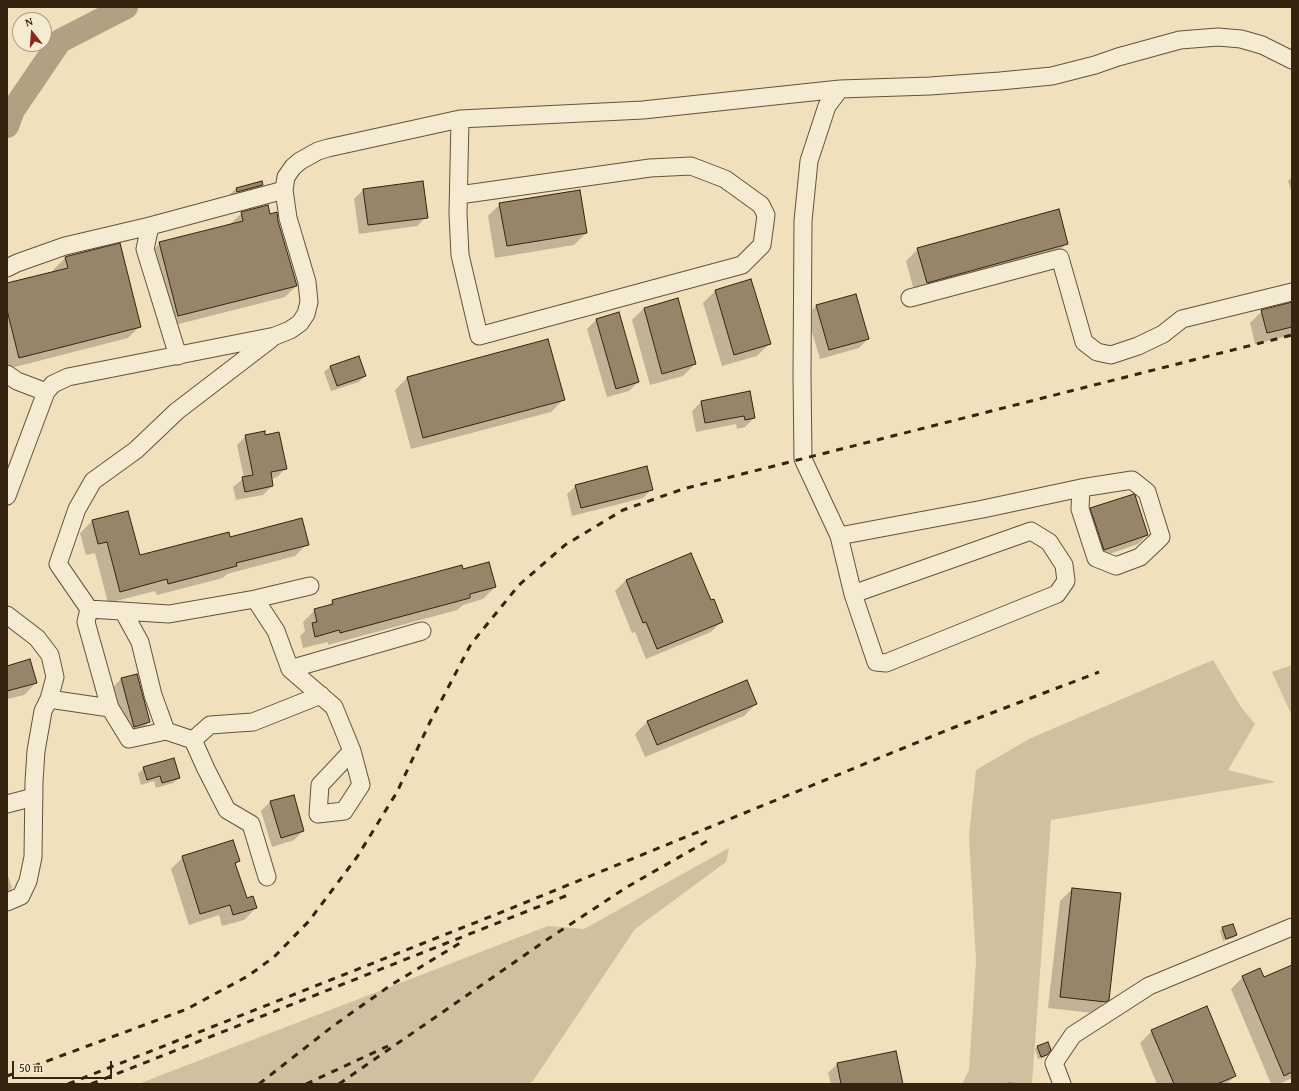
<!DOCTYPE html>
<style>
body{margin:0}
#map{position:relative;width:1299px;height:1091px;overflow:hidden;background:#f0e0bc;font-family:"Gentium Book Plus",serif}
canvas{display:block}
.frame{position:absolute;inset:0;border:8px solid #362310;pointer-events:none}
.north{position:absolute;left:12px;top:12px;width:40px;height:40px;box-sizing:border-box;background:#f5ebd3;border:1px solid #a99b85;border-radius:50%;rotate:343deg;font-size:11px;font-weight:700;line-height:16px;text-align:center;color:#362310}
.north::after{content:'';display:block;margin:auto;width:14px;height:18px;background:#8f2418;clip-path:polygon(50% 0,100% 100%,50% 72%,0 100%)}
.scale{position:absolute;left:12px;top:1061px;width:100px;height:18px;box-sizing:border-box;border:2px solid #362310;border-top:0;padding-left:5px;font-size:12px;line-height:14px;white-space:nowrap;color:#362310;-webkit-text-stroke:3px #f5ebd3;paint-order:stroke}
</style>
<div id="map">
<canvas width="1299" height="1091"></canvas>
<div class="frame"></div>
<div class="north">N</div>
<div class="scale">50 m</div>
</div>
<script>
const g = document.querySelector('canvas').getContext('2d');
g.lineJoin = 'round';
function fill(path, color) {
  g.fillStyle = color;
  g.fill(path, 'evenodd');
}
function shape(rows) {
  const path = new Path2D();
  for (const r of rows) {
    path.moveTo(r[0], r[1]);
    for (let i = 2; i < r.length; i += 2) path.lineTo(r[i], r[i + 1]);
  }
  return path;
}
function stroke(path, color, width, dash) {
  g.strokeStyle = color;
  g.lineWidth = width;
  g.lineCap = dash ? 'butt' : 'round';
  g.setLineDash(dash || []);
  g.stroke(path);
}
fill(shape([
 [1213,660,1241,707,1255,724,1228,770,1276,782,1051,820,1032,1084,962,1084,969,1070,976,962,969,835,976,770,1029,739],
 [1292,665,1292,716,1272,672],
 [729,848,726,862,635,929,533,1081,528,1084,138,1084,548,926,584,929]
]), '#d0c09f');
fill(shape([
 [1292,177,1292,190,1291,190,1288,181],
 [261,183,262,185,256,191,231,198,230,194,236,189],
 [363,190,426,217,417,226,359,234,354,199],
 [500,204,586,233,574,245,495,258,488,216],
 [242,213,269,215,277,221,296,286,285,297,167,327,148,255,160,243,230,224],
 [1067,243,1055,255,915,294,906,261,918,249],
 [65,258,140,326,128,338,7,369,7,284,54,272,53,270],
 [715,291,769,344,757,356,722,366,703,303],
 [855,295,868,339,859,348,820,359,807,315,816,306],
 [1292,303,1292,335,1255,344,1250,323,1262,311],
 [644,308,695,364,683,376,650,385,632,320],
 [596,320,638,382,629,391,607,397,587,329],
 [330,367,365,376,359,382,331,391,324,372],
 [407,378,563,400,551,412,411,449,395,390],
 [701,402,754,418,745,427,737,429,736,424,696,432,692,411],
 [246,436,265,436,286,468,277,477,271,479,272,486,263,495,236,500,233,487,244,478,237,445],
 [576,486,652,489,643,498,572,516,567,494],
 [1091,509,1147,535,1138,544,1095,559,1082,518],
 [92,521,139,556,229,538,307,544,295,556,227,574,223,578,157,595,155,591,108,603,95,553,86,555,80,533],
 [691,554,710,602,722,621,711,632,646,659,635,632,632,633,615,591,626,580],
 [462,571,495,587,483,599,463,605,457,610,328,645,328,642,303,648,300,636,305,631,303,622,315,610,327,607,333,601],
 [7,667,36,683,24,695,7,699],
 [121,679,149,722,140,731,125,735,112,688],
 [756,704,744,716,645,757,635,734,647,722],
 [144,768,179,778,173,783,156,788,154,781,141,785,138,774],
 [293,796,303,831,294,840,272,847,261,811,270,802],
 [183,857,239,861,235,865,246,899,256,908,244,920,222,926,219,915,189,925,171,869],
 [7,873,12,888,7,893],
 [1072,889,1108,999,1093,1013,1048,1008,1060,901],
 [1232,925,1236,935,1233,938,1223,941,1220,931,1222,928],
 [1292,966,1292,1078,1279,1084,1271,1084,1231,989,1243,977,1263,978],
 [1152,1031,1235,1076,1227,1084,1157,1084,1140,1043],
 [1037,1047,1046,1055,1043,1058,1038,1059,1035,1049],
 [895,1052,902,1084,831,1084,828,1073,837,1064],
 [1008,1082,1017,1083,1017,1084,1006,1084]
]), '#0003');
stroke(shape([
 [7,126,13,110,60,41,126,7]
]), '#b1a082', 24);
const building = shape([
 [262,181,263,185,237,192,236,188,262,181],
 [423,181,428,218,368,225,363,189,423,181],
 [580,190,587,233,507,246,499,203,580,190],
 [268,205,270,214,277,212,278,221,297,286,178,316,159,242,243,221,241,212,268,205],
 [1059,209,1068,244,927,283,917,248,1059,209],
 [120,243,141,327,19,358,7,310,7,283,68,268,65,257,68,256,120,243],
 [751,279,771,344,734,355,715,290,751,279],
 [856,294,869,339,829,350,816,305,856,294],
 [678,298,696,364,662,374,644,308,678,298],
 [1292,302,1292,327,1267,333,1261,310,1292,302],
 [619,312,639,382,616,389,596,319,619,312],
 [548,339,565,400,423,438,407,377,548,339],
 [359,356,366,376,337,386,330,366,359,356],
 [750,391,755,418,745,420,744,416,705,423,701,401,750,391],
 [265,431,265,435,279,432,287,469,271,472,273,486,245,492,242,477,253,475,245,435,265,431],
 [647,466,653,490,581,508,575,485,647,466],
 [1134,494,1135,495,1148,535,1104,550,1090,508,1134,494],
 [128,511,140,555,229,532,230,537,302,518,309,545,236,563,237,566,168,584,167,579,120,592,107,542,98,544,92,520,128,511],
 [691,553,711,600,714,599,723,622,657,649,646,622,643,623,626,580,691,553],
 [489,562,496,587,470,594,470,598,340,633,339,630,315,637,312,623,317,622,314,609,333,604,332,600,462,565,463,569,489,562],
 [30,659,37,683,7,691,7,666,30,659],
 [137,674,150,722,134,727,121,678,137,674],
 [747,680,757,704,657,745,647,721,747,680],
 [174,758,180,778,162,783,160,776,147,780,143,767,174,758],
 [294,795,304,831,281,838,270,801,294,795],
 [233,840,240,861,235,863,247,898,253,896,257,908,233,915,230,905,200,914,182,856,233,840],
 [1072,888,1121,893,1109,1000,1106,1002,1060,997,1072,888],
 [1233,924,1237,935,1226,939,1222,927,1233,924],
 [1292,965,1292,1072,1284,1076,1242,976,1260,968,1264,977,1292,965],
 [1207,1006,1236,1076,1217,1084,1174,1084,1151,1030,1207,1006],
 [1048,1042,1051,1050,1047,1055,1041,1057,1037,1046,1048,1042],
 [896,1051,903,1084,841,1084,837,1063,896,1051]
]);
fill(building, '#978569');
stroke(building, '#362310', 1);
const minor = shape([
 [840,89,827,106,809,161,803,221,802,376,803,459,839,536,853,594,876,662,886,663,1057,594,1066,581,1064,565,1049,542,1031,531,853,594],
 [459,195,650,168,691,166,725,179,761,205,766,215,762,245,742,265,479,336,460,255,458,214,460,119],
 [7,268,17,263,65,246,150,226],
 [910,298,1060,258,1084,342,1097,352,1111,355,1138,346,1163,334,1182,319,1292,292],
 [271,339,177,411,136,450,93,481,77,509,58,564,89,609,169,614,255,599,310,586],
 [178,356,145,249,150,226,284,190],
 [7,374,17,381,46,392],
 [7,496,46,392,53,384,68,377,275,336,290,330,300,323,306,314,309,302,307,282,288,218,284,190,286,177,293,167,300,161,318,151,328,148,460,119,643,110,840,89,930,86,1000,81,1052,76,1095,65,1118,57,1180,40,1218,37,1241,39,1262,45,1292,60],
 [839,536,983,509,1081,488,1132,480,1147,492,1161,537,1140,557,1116,566,1096,558,1080,509,1081,488],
 [255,599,276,631,290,669,334,707,352,751,361,785,344,811,318,814,320,785,352,751],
 [89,609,86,622,110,708,129,739,166,731],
 [123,611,140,642,153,695,166,731,193,740,206,769,227,810,251,824,267,877],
 [7,615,37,638,50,655,55,677,49,699,43,711,36,751,34,782,33,857,28,881,21,896,7,902],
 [290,669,422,631],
 [49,699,110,708],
 [193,740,210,725,253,722,321,695],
 [7,804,34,797],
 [1062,1084,1054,1063,1073,1035,1149,986,1292,927]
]);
stroke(minor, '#64523b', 19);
stroke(minor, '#f5ebd3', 17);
stroke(shape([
 [7,1076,187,1009,248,976,274,957,309,921,357,857,397,792,430,722,471,644,519,585,565,545,623,510,683,489,1292,335],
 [68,1084,502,912,955,727,1099,672],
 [91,1084,568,895],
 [259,1084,333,1026,391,985,465,940],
 [306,1084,388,1046],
 [339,1084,548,939,627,887,709,840]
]), '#362310', 3, [7, 7]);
</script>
